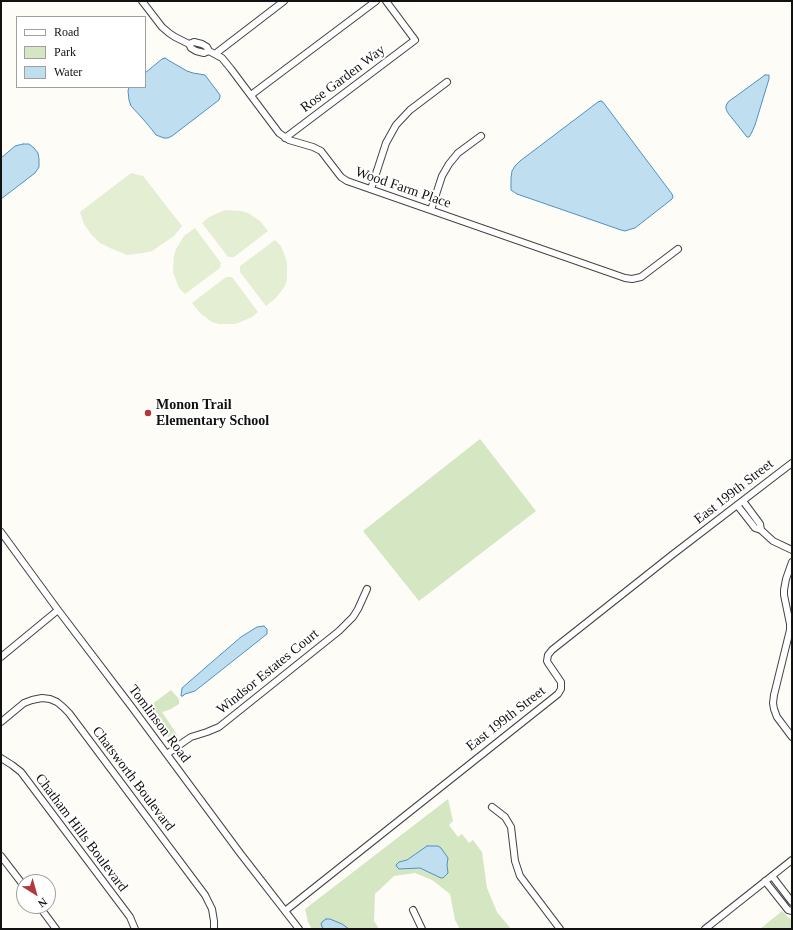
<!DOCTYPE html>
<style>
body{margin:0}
#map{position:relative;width:793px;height:930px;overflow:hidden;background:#fefcf6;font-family:Georgia,serif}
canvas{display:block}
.frame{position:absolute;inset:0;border:2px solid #111;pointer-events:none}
.legend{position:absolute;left:16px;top:16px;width:130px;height:72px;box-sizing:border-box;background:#fff;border:1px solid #a0a0a0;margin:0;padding:5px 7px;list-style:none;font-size:12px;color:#111}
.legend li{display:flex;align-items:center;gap:8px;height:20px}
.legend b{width:20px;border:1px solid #a0a0a0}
.north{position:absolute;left:16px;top:874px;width:40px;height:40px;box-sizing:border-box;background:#fff;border:1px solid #a0a0a0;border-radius:50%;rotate:143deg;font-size:11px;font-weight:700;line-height:16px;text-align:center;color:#111}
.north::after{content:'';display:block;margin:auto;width:14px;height:18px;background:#b3373b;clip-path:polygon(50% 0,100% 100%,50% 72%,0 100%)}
</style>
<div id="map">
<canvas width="793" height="930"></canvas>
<div class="frame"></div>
<ul class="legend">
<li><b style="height:5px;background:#fff"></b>Road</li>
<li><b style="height:11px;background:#d4e6c2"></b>Park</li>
<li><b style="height:11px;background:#bfdef0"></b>Water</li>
</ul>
<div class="north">N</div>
</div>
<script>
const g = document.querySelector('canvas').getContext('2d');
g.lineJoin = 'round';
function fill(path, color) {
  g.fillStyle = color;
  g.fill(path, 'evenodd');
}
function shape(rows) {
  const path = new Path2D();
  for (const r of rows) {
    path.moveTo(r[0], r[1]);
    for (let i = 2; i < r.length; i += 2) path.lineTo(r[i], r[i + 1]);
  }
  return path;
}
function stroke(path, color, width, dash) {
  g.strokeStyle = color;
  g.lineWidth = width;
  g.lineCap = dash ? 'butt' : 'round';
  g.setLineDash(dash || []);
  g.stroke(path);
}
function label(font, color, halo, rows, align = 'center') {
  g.font = font + ' Georgia,serif';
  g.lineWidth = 4;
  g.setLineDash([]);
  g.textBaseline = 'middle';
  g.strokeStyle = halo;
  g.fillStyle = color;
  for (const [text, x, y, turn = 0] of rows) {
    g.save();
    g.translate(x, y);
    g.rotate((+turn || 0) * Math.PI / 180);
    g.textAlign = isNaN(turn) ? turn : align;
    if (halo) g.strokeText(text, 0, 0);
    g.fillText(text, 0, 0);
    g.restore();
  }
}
fill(shape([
 [480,439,536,511,419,601,363,531],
 [171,690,179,699,179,704,171,709,162,712,178,736,171,741,147,708],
 [448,799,453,821,449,825,458,837,462,834,469,843,473,840,482,852,487,888,497,912,511,929,460,929,455,920,450,894,432,880,415,873,394,876,375,894,374,921,379,929,312,929,308,922,305,909],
 [782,911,792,921,792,929,760,929]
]), '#d4e6c2');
fill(shape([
 [131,173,143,176,182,226,174,236,152,251,143,253,127,255,110,248,100,243,91,234,84,224,80,212],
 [225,210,241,211,248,213,260,221,268,231,234,257,228,257,202,223,209,217],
 [195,228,221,263,220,268,185,294,179,288,173,272,174,255,176,249,184,236],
 [275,240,281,246,287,262,287,279,285,286,276,298,266,306,240,272,240,266],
 [226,277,232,277,258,312,252,317,243,321,235,324,219,324,212,322,200,313,192,303]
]), '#e4eed2');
const water = shape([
 [165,58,168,60,187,71,193,73,205,75,220,95,220,97,219,100,172,136,168,138,164,138,156,135,153,131,143,119,131,106,129,100,128,91,129,87,145,87,145,73,162,59,165,58],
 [765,75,769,75,769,79,755,125,751,134,749,137,747,137,728,113,726,109,726,106,728,102,765,75],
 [601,101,603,102,672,194,673,197,672,199,635,228,628,230,625,231,621,230,517,194,511,190,511,178,512,171,515,166,520,161,598,102,601,101],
 [23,144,29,144,34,148,38,153,39,159,39,167,35,173,1,199,1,158,15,146,23,144],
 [264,626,267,629,267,634,195,691,185,694,183,696,181,696,182,688,220,655,241,637,257,627,264,626],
 [427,846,438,846,441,848,448,858,447,865,448,873,443,878,441,878,420,868,399,869,397,867,396,865,399,862,407,860,427,846],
 [326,919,330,919,342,924,349,929,323,929,321,924,322,922,326,919]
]);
fill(water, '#bfdef0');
stroke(water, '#4e91c0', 1);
const minor = shape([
 [142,1,162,27,169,33,175,37,189,44,191,48,196,51,204,53,209,51],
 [189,44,194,42,202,44,207,47,209,51,222,58,231,69,279,133,289,140,313,147,321,151,341,177,347,181,625,278,632,279,641,277,678,249],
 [215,54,284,1],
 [251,95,376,1],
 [285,138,415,40,386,1],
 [371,189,386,143,396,125,410,110,447,82],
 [431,210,442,176,449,164,458,153,481,136],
 [743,501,760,524,761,530],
 [737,505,755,528,761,530,773,541,792,550],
 [1,532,58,610,131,706,240,853,299,929],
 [792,562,786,579,784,590,784,595,790,624,790,630,774,695,773,703,774,709,777,717,792,737],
 [1,657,58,610],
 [1,722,24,703,32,700,42,698,50,699,57,702,63,707,69,713,205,895,212,909,214,921,214,929],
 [167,754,185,741,191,737,207,732,219,727,339,631,353,617,358,609,367,589],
 [1,758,12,765,21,772,130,917,135,929],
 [492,807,505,817,511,827,515,861,520,876,560,929],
 [1,856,24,886],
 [772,876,792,902],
 [765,881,788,910,792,911],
 [39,906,56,929],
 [413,910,422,929],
 [285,911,558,694,561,689,561,682,548,663,547,661,548,655,552,650,672,555,792,463],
 [705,929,792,860]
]);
stroke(minor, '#444', 8);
stroke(minor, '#fff', 6);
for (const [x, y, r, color] of [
 [148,413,4,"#b3373b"]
]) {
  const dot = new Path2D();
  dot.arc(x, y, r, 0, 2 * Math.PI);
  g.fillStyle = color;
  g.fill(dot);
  stroke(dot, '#fff', 1.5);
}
label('14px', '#111', '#fff', [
 ["Rose Garden Way",343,79,-37],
 ["Wood Farm Place",403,188,19],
 ["East 199th Street",734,492,-38],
 ["Windsor Estates Court",268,672,-39],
 ["East 199th Street",506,719,-38],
 ["Tomlinson Road",159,724,53],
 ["Chatsworth Boulevard",133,779,53],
 ["Chatham Hills Boulevard",81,833,53]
]);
label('bold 14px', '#111', '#fff', [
 ["Monon Trail",156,405],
 ["Elementary School",156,421]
], 'left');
</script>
